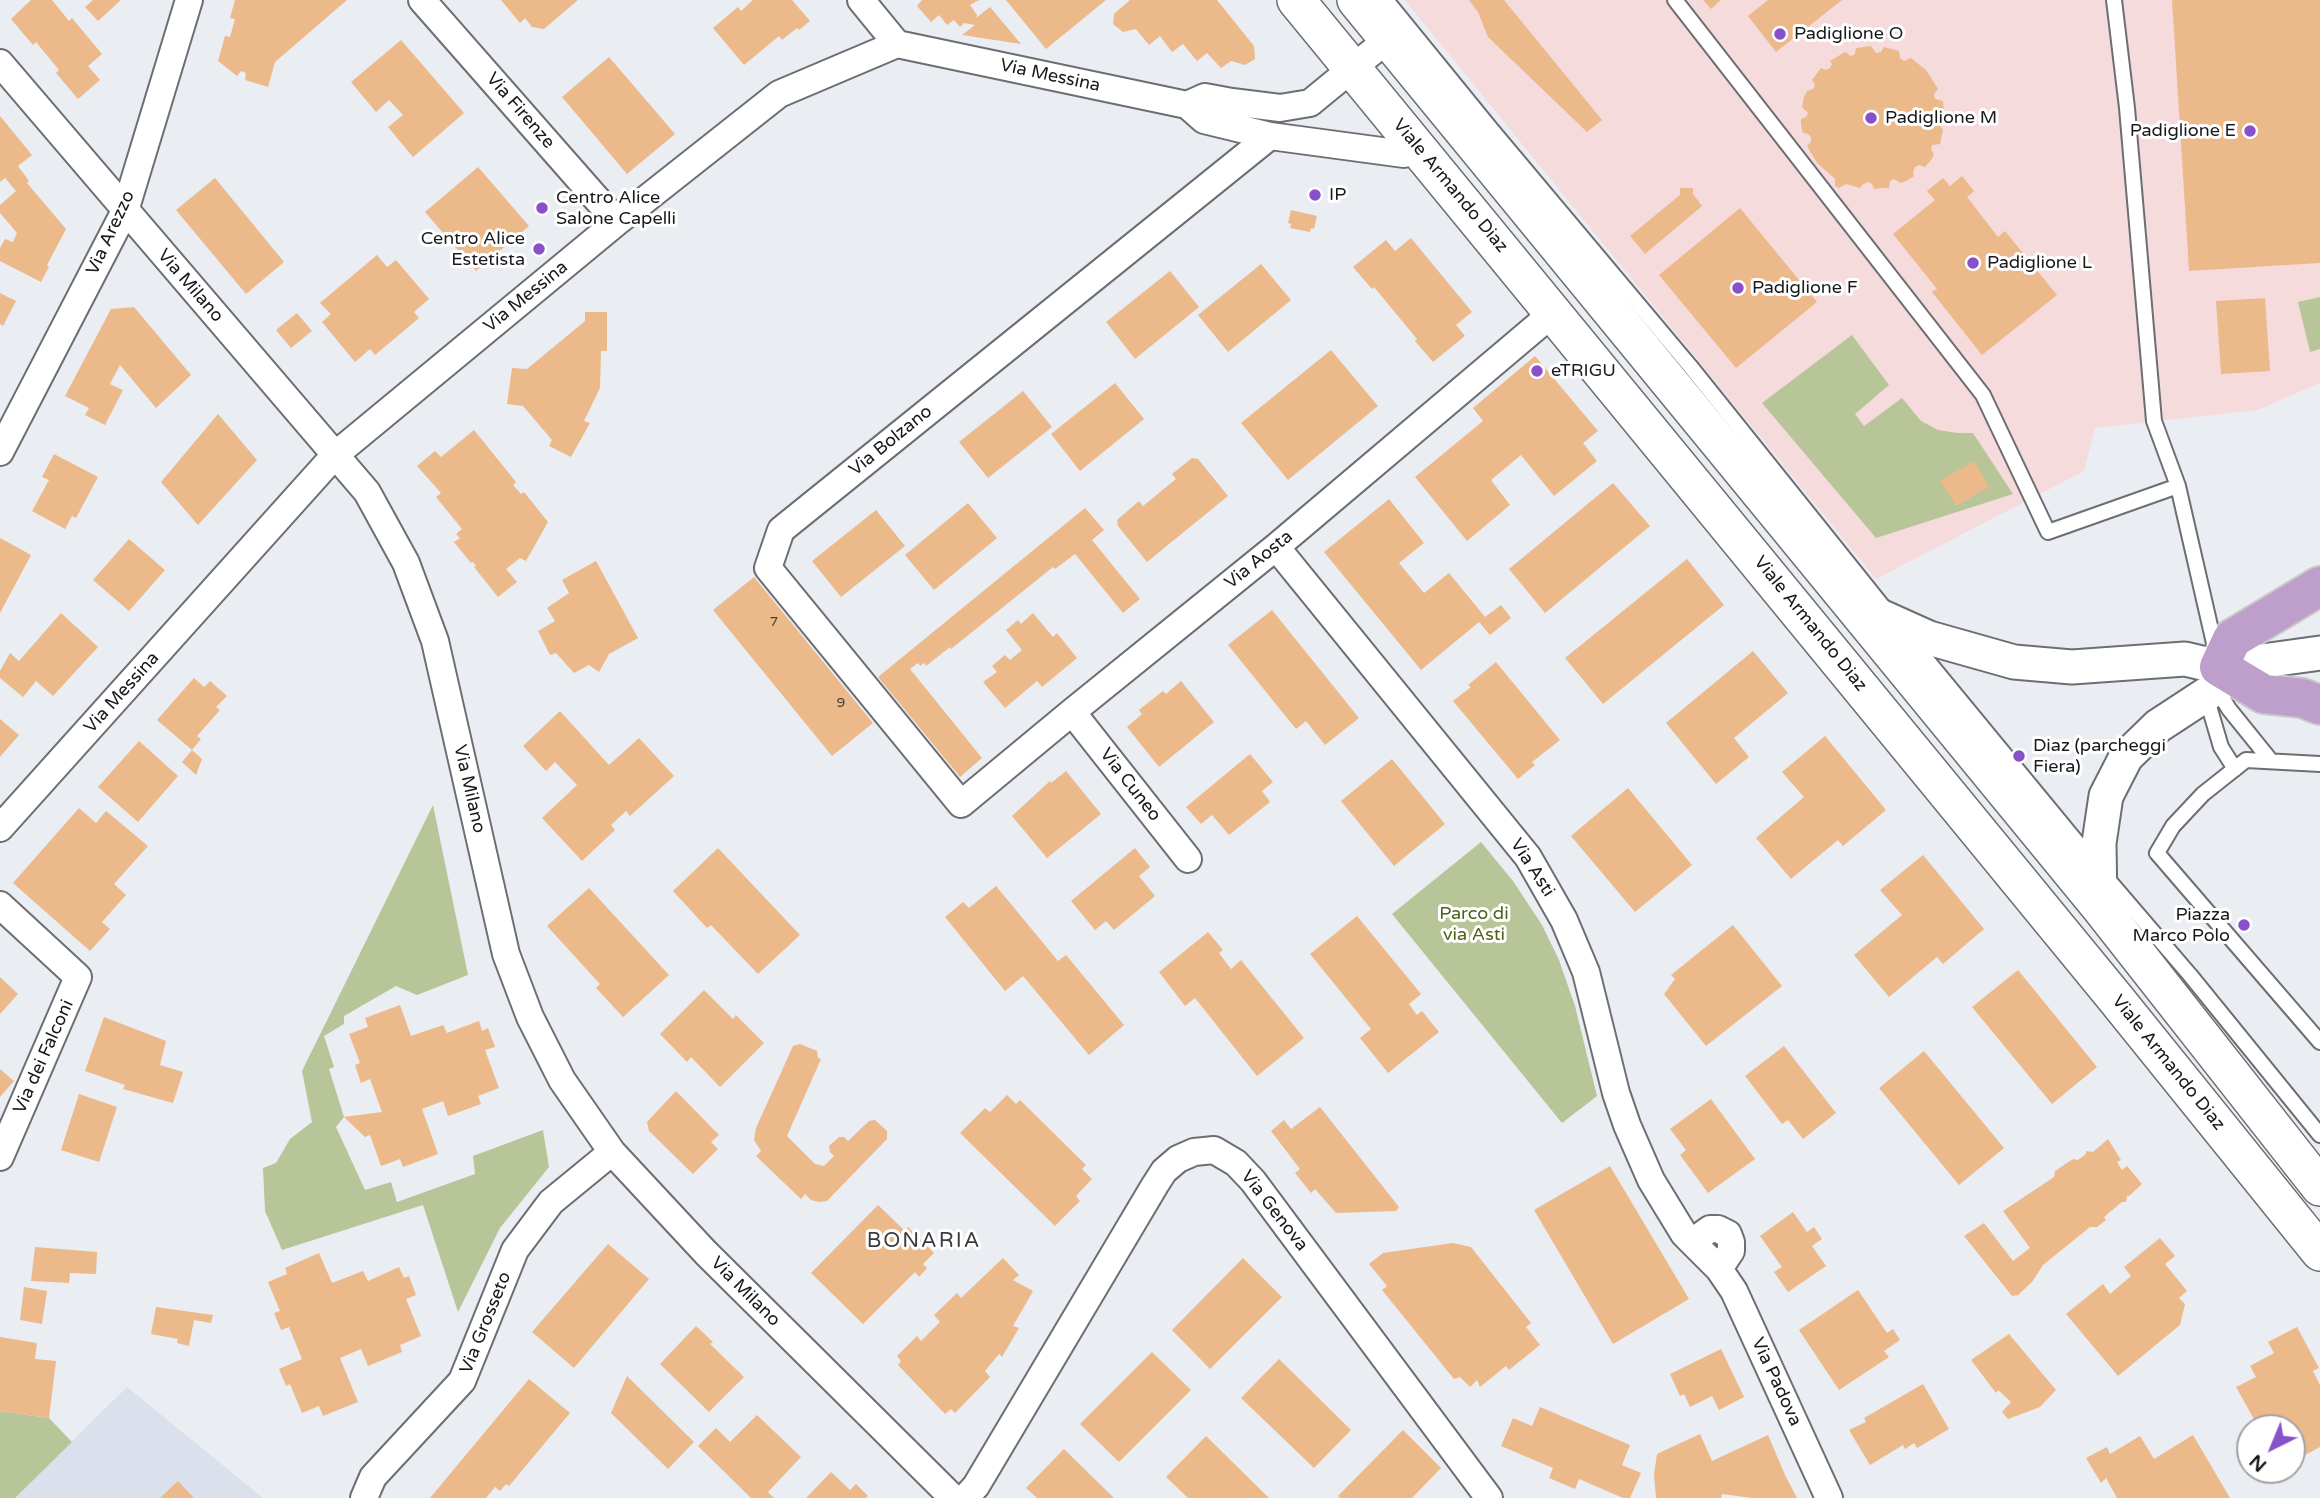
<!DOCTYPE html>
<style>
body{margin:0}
#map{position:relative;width:2320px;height:1498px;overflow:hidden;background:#eaedf2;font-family:"Varela Round",sans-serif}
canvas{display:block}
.north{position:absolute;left:2236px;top:1414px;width:70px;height:70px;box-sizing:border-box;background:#fff;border:2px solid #a3a3a3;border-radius:50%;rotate:223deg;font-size:19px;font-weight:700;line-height:28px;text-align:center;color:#18191a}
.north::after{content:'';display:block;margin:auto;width:24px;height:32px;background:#8951c9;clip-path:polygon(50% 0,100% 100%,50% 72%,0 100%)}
</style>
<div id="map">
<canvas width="2320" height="1498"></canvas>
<div class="north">N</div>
</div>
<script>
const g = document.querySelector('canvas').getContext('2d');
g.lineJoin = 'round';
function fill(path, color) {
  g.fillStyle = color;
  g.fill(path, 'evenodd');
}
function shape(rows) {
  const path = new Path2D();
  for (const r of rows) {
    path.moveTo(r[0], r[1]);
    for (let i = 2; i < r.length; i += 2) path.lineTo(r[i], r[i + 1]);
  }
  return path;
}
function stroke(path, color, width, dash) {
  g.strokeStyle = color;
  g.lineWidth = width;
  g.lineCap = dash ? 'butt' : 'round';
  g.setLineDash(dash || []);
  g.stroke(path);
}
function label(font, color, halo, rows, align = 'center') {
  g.font = font + ' "Varela Round",sans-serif';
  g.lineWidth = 6;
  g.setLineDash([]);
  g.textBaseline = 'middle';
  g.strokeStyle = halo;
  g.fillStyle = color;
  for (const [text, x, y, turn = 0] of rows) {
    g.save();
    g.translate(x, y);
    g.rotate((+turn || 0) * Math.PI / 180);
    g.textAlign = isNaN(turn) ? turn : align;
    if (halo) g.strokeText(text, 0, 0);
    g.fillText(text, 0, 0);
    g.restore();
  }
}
fill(shape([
 [1405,0,2320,0,2320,383,2258,410,2095,428,2084,471,1876,579]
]), '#f6dbdc');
fill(shape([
 [127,1387,263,1498,15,1498]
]), '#dae1ed');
fill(shape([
 [2320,297,2320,349,2310,352,2298,302],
 [1852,335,1889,385,1855,414,1864,426,1902,398,1921,421,1938,430,1958,433,1973,433,2013,494,1876,538,1762,403],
 [433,805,468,975,417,995,396,986,344,1016,344,1024,324,1036,334,1067,329,1069,344,1117,336,1127,365,1190,391,1182,397,1202,475,1174,473,1156,543,1130,549,1167,500,1228,458,1312,423,1205,282,1250,265,1211,263,1168,276,1163,290,1139,312,1122,302,1071],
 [1481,842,1513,881,1542,925,1559,960,1575,1006,1597,1096,1562,1123,1392,914],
 [0,1411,49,1418,72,1442,15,1498,0,1498]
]), '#b8c598');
fill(shape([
 [31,0,52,0,69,21,72,18,102,54,88,66,100,80,78,99,56,73,59,70,36,42,33,45,11,19],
 [93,0,121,0,98,21,85,7],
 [235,0,347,0,275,62,268,87,245,80,246,73,241,71,237,76,218,61,225,36,230,37,235,19,230,18],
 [501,0,578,0,544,29,532,27,525,18,520,23],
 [753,0,792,0,810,21,799,30,797,28,782,40,779,36,744,65,713,28,738,7,741,11],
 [922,0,979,0,970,5,977,15,976,18,990,7,1021,44,962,35,975,25,964,23,960,27,954,20,947,25,939,15,931,22,917,6],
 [1006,0,1106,0,1046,49],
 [1130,0,1217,0,1254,46,1255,59,1245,65,1231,61,1221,68,1207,53,1197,61,1183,44,1172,52,1160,36,1149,45,1136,29,1123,32,1113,24,1114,14],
 [1469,0,1504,0,1602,120,1587,132,1488,37,1478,12],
 [1703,0,1721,0,1711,9],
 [1768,0,1842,0,1776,52,1748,16],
 [2172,0,2320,0,2320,263,2189,271],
 [401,40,464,113,413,157,388,127,403,115,389,100,376,112,351,82],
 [1871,46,1876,53,1881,52,1884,47,1899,51,1900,58,1904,61,1911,58,1926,70,1938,89,1934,94,1935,99,1943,101,1944,116,1940,118,1938,123,1943,130,1940,144,1932,145,1931,149,1934,155,1931,160,1925,167,1919,165,1915,167,1913,172,1914,176,1906,181,1901,183,1894,179,1890,181,1889,188,1884,188,1874,189,1872,184,1868,182,1862,185,1860,188,1846,184,1839,188,1835,186,1835,179,1817,163,1807,146,1811,142,1811,137,1808,134,1803,133,1801,125,1801,119,1806,117,1808,113,1802,107,1804,97,1807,91,1813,89,1815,85,1812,80,1821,68,1826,70,1830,68,1832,64,1830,61,1845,52,1851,56,1855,54,1856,48],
 [609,57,675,134,627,174,562,97],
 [0,116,32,155,18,166,29,181,27,183,66,229,47,265,49,267,41,282,0,261,0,248,5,239,13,242,17,233,0,213,0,205,16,191,5,178,0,182],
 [478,167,529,226,476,271,425,212],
 [1962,176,1974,191,1967,197,1998,237,2005,231,2057,295,1982,355,1932,292,1937,289,1893,234,1935,200,1927,191,1943,178,1950,186],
 [215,178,284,262,246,294,176,210],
 [1680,188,1693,188,1693,194,1702,206,1645,254,1630,236,1680,195],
 [1740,208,1817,302,1736,368,1659,275],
 [1291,210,1317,216,1314,229,1311,228,1310,232,1290,228,1291,224,1288,223],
 [1411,238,1472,312,1456,325,1465,336,1433,362,1415,341,1417,339,1374,287,1372,289,1353,267,1386,240,1395,251],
 [377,255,387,267,396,260,429,299,414,312,419,318,375,355,370,349,355,362,322,322,331,314,320,303],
 [1261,264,1291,300,1228,352,1198,315],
 [1170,271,1199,307,1135,359,1106,322],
 [0,293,16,301,3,326,0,324],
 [2265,298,2270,371,2221,374,2216,301],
 [134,307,191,375,156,408,120,365,110,384,123,390,105,425,85,415,89,408,65,396,111,309],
 [585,312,607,312,607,351,601,351,600,388,584,421,590,423,571,457,549,446,552,440,523,406,507,404,512,368,527,369,585,321],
 [297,313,312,331,291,348,276,330],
 [1331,350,1378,406,1288,480,1241,423],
 [1535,356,1598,431,1583,443,1597,461,1554,496,1521,455,1491,480,1510,505,1467,541,1415,477,1483,421,1473,408],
 [1115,383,1144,419,1080,471,1051,434],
 [1023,391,1052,427,988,478,959,442],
 [218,414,257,460,198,525,161,482],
 [474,430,516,482,513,485,521,494,524,492,548,522,526,561,520,558,506,569,517,582,498,597,474,567,476,566,473,562,471,563,454,542,460,538,456,534,462,529,436,497,441,493,417,466,435,451,441,457],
 [54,454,98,477,76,518,72,516,65,529,32,511,49,480,42,477],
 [1192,458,1198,459,1228,496,1147,562,1118,526,1117,520,1139,501,1143,506,1176,479,1172,474],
 [1974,461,1989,487,1956,506,1940,481],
 [1613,483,1650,526,1545,613,1509,569],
 [1389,499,1424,543,1399,563,1424,593,1449,573,1485,617,1501,605,1511,618,1490,635,1479,622,1421,670,1324,552],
 [968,503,997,538,934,590,905,555],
 [1085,508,1104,530,1092,540,1140,599,1123,613,1075,554,1055,569,1053,567,951,649,950,647,926,666,924,663,920,666,918,663,910,669,982,758,960,777,878,677],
 [876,510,905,546,841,597,812,561],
 [0,538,31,555,0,613],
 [129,539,165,570,129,611,93,580],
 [1687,559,1724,605,1603,704,1565,658],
 [596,561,638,638,609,654,599,672,589,665,574,673,556,653,550,655,538,631,555,621,547,608,569,593,562,580],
 [754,577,873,723,832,756,713,610],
 [1272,610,1359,718,1325,745,1306,721,1296,729,1228,645],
 [61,613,98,647,53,696,36,681,23,697,0,678,0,671,10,653,19,661],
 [1033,613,1053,637,1057,633,1077,658,1042,687,1037,681,1005,708,983,682,997,672,992,666,1005,655,1010,660,1022,650,1006,630,1018,620,1021,624],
 [1753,651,1788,693,1734,738,1749,757,1716,784,1666,723],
 [1496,662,1560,740,1532,762,1535,765,1518,779,1453,701,1471,687,1468,685],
 [194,678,204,687,210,681,227,696,216,707,220,710,197,736,201,739,192,750,157,720],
 [1181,681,1214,722,1159,767,1127,727,1142,714,1139,710,1163,691,1166,694],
 [560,711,609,765,639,738,674,776,630,816,626,811,611,825,615,830,582,861,542,818,577,785,555,762,546,771,523,746],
 [0,719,19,735,0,757],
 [1825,736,1886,810,1843,846,1838,840,1791,879,1756,838,1804,797,1782,772],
 [139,741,178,776,138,822,98,787],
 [192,750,202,759,196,775,182,762],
 [1250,754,1273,782,1262,791,1270,802,1229,835,1212,815,1201,824,1186,807],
 [1392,759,1445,824,1394,866,1341,801],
 [1066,771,1101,814,1047,858,1012,816,1050,781,1051,783],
 [1628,788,1692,865,1635,912,1571,836],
 [79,808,96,823,106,811,148,846,114,884,126,895,102,922,110,929,90,951,13,883],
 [718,848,800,935,758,974,711,925,707,928,673,891],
 [1135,848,1150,867,1139,876,1155,896,1114,930,1106,921,1095,930,1071,901],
 [1923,855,1984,929,1943,964,1937,957,1889,997,1854,955,1902,915,1880,890],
 [996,886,1058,961,1066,955,1124,1025,1089,1055,1023,976,1005,991,945,917,963,902,969,908],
 [589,888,669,975,623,1017,596,988,600,984,547,926],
 [1357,916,1421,994,1409,1004,1417,1015,1422,1011,1439,1032,1388,1073,1360,1038,1371,1029,1310,954],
 [1733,925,1782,986,1706,1046,1664,994,1675,979,1671,975],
 [1208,932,1223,950,1219,953,1231,969,1241,960,1304,1038,1257,1076,1195,998,1185,1006,1159,972],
 [2018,970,2097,1067,2052,1104,1972,1007],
 [0,977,18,994,0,1014],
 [704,990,733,1019,736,1015,764,1043,720,1087,691,1057,687,1062,660,1034],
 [400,1005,411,1036,443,1025,447,1033,479,1021,482,1031,488,1028,495,1047,485,1050,499,1088,478,1096,481,1104,448,1116,443,1101,422,1109,438,1154,403,1167,400,1159,381,1166,370,1135,365,1137,344,1117,382,1112,370,1079,361,1083,355,1065,360,1063,349,1034,368,1027,365,1018],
 [104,1017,166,1041,160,1065,183,1072,173,1103,123,1089,125,1085,85,1071],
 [800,1044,817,1051,818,1058,821,1059,787,1136,815,1164,824,1166,834,1156,830,1152,829,1146,839,1137,844,1137,848,1141,869,1121,875,1120,887,1131,887,1139,827,1201,819,1202,811,1200,805,1194,801,1199,756,1156,761,1151,754,1140,756,1128,793,1046],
 [1784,1046,1836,1113,1803,1139,1788,1120,1782,1124,1745,1076],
 [1924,1051,2004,1148,1959,1185,1879,1088],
 [0,1069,14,1081,0,1097],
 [676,1091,719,1135,711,1142,718,1149,693,1174,649,1131,647,1122],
 [79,1094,117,1107,99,1162,61,1150],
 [1007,1095,1016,1104,1020,1100,1086,1165,1082,1169,1092,1179,1076,1196,1080,1201,1055,1226,960,1133,985,1108,990,1112],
 [1711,1099,1755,1159,1708,1193,1680,1155,1686,1150,1670,1129],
 [1320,1107,1399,1207,1396,1211,1336,1213,1315,1189,1311,1193,1295,1173,1300,1169,1271,1131,1284,1120,1291,1129],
 [2108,1139,2121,1160,2117,1162,2122,1170,2127,1166,2142,1184,2129,1196,2127,1196,2126,1202,2122,1202,2104,1217,2106,1220,2097,1227,2090,1227,2043,1265,2032,1282,2018,1295,2012,1296,1964,1236,1984,1223,2013,1261,2030,1248,2003,1211,2054,1177,2055,1171,2073,1159,2078,1160,2086,1154,2086,1151,2093,1152],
 [1610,1166,1689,1299,1613,1344,1534,1210],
 [878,1205,905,1231,908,1227,934,1253,923,1264,927,1268,919,1277,915,1272,863,1324,811,1273],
 [1793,1212,1807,1232,1814,1227,1822,1239,1812,1246,1826,1266,1788,1292,1774,1272,1782,1267,1760,1236],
 [2160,1238,2175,1256,2165,1264,2187,1291,2179,1298,2185,1304,2180,1325,2118,1376,2066,1314,2103,1284,2110,1294,2131,1276,2124,1267],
 [1453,1243,1471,1247,1531,1323,1526,1327,1540,1345,1509,1370,1506,1366,1480,1387,1477,1380,1470,1387,1460,1377,1454,1379,1382,1290,1387,1286,1369,1264,1383,1253],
 [608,1244,649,1279,574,1368,532,1332],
 [35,1247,97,1252,96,1274,70,1273,69,1283,31,1281],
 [319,1253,332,1283,363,1271,368,1281,399,1267,404,1278,409,1276,416,1295,406,1299,421,1336,400,1345,402,1352,368,1366,361,1349,340,1358,358,1402,323,1416,319,1406,302,1413,290,1384,286,1386,279,1369,302,1359,289,1327,281,1330,274,1313,280,1311,268,1282,287,1274,285,1268],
 [1003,1258,1019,1275,1013,1280,1033,1291,1013,1326,1019,1328,1002,1357,999,1354,985,1371,990,1377,955,1413,951,1409,945,1414,898,1365,901,1361,897,1356,917,1336,921,1341,940,1322,934,1315,957,1293,961,1298],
 [1243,1258,1282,1297,1210,1369,1172,1330],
 [24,1287,47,1291,42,1324,20,1320],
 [1858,1290,1887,1333,1893,1329,1900,1340,1884,1351,1889,1357,1839,1390,1799,1330],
 [156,1307,213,1315,211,1323,194,1320,189,1346,177,1343,178,1339,151,1334],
 [696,1326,713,1342,710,1344,744,1377,709,1412,660,1364],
 [2297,1327,2319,1368,2313,1371,2320,1385,2320,1447,2292,1462,2292,1428,2259,1428,2236,1387,2256,1377,2250,1366,2274,1353,2268,1342],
 [2009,1334,2056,1390,2040,1407,2008,1419,2002,1412,2011,1402,1998,1390,1996,1393,1971,1360],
 [0,1337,37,1343,35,1359,56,1361,49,1418,0,1411],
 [1721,1349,1744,1397,1719,1410,1712,1396,1690,1407,1684,1394,1680,1396,1670,1374],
 [1152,1352,1191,1390,1119,1462,1080,1424],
 [1279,1359,1351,1430,1314,1468,1241,1398],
 [627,1376,694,1442,668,1469,611,1413],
 [529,1379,570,1413,509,1486,506,1484,500,1491,495,1487,486,1498,430,1498],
 [1923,1384,1949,1429,1917,1448,1914,1443,1905,1449,1903,1445,1870,1465,1849,1430,1866,1422,1864,1418],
 [1540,1407,1630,1445,1622,1465,1641,1473,1630,1498,1623,1498,1579,1479,1575,1489,1549,1478,1553,1468,1501,1446,1513,1418,1532,1426],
 [757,1415,801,1457,768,1492,774,1498,751,1498,698,1446,716,1428,730,1442],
 [1403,1430,1441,1468,1412,1498,1340,1498,1338,1496],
 [1700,1434,1712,1461,1768,1435,1785,1475,1797,1498,1752,1498,1722,1494,1721,1498,1656,1498,1654,1475,1657,1454],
 [2193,1435,2230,1498,2117,1498,2106,1478,2101,1483,2086,1458,2107,1447,2110,1454,2140,1436,2154,1459],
 [1206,1436,1269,1498,1188,1498,1166,1477],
 [1064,1449,1114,1498,1037,1498,1026,1488],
 [831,1472,850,1490,856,1484,868,1496,866,1498,806,1498],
 [178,1481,194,1498,160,1498]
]), '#ecb98b');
const service = shape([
 [1386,0,1491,129,1690,366,1884,608],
 [1675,0,1983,395,2048,532,2178,486],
 [2114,0,2127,108,2154,421,2178,486,2216,652],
 [1908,637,2099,869,2190,975,2320,1135],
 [2216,688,2229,709,2271,761],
 [2206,696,2221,747,2235,769],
 [2320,764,2246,760,2203,794,2173,826,2157,853,2320,1042]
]);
const minor = shape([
 [422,0,617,222],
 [861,0,897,44],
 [0,63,367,492,406,563,435,641,506,954,530,1017,562,1080,612,1152,706,1253,953,1498],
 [1187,105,1205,97,1232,102,1280,108,1310,103,1388,39],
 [1270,136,781,530,768,568,961,804,1072,712,1276,547,1554,312],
 [0,452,125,211,189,0],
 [1276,547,1528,857,1564,920,1586,972,1616,1093,1627,1125,1651,1180,1684,1234,1719,1269,1734,1291,1829,1498],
 [1072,712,1188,859],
 [0,828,335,455,617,222,779,94,897,44,1187,105,1204,120,1270,136,1404,154,1417,148],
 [0,905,78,977,0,1157],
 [1692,1242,1710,1229,1718,1229,1728,1234,1731,1242,1731,1251,1719,1269],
 [364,1498,373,1477,462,1381,515,1250,551,1202,612,1152],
 [965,1498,976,1486,1155,1185,1164,1171,1178,1159,1194,1152,1214,1150,1236,1163,1253,1181,1489,1498]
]);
const tertiary = shape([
 [1851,603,1929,638,2014,662,2072,667,2185,659,2219,667,2320,653],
 [2100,907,2099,843,2106,796,2126,757,2158,726,2216,688,2219,667]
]);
const secondary = shape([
 [1296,0,2116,999,2320,1252],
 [1356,0,2100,907,2320,1187]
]);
const trunk = shape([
 [2320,586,2232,639,2219,667,2264,694,2302,698,2320,705]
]);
stroke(service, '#6c6e73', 18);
stroke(minor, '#6c6e73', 30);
stroke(tertiary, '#6c6e73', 37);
stroke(secondary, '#6c6e73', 40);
stroke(trunk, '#c8c8c8', 42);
stroke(service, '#fff', 14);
stroke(minor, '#fff', 26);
stroke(tertiary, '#fff', 33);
stroke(secondary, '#fff', 37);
stroke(trunk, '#be9eca', 38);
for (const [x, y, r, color] of [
 [1780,34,7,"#8951c9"],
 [1871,118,7,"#8951c9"],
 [2250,131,7,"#8951c9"],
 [1315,195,7,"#8951c9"],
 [542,208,7,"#8951c9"],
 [539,249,7,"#8951c9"],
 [1973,263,7,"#8951c9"],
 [1738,288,7,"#8951c9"],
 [1537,371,7,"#8951c9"],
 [2019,756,7,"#8951c9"],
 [2244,925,7,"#8951c9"]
]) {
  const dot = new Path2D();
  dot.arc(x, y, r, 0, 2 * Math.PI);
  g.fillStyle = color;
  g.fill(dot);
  stroke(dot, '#fff', 2.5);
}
label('14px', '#4d4136', null, [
 ["7",774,622],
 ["9",841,703]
]);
label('18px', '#18191a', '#fff', [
 ["Padiglione O",1794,34],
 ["Padiglione M",1885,118],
 ["Padiglione E",2236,131,"right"],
 ["IP",1329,195],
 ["Centro Alice",556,198],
 ["Salone Capelli",556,219],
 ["Centro Alice",525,239,"right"],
 ["Estetista",525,260,"right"],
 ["Padiglione L",1987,263],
 ["Padiglione F",1752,288],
 ["eTRIGU",1551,371],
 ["Diaz (parcheggi",2033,746],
 ["Fiera)",2033,767],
 ["Piazza",2230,915,"right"],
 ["Marco Polo",2230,936,"right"]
], 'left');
label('18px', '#18191a', '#fff', [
 ["Via Messina",1050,76,12],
 ["Via Firenze",520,111,49],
 ["Viale Armando Diaz",1450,186,50],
 ["Via Arezzo",111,233,-65],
 ["Via Milano",190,286,49],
 ["Via Messina",526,297,-39],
 ["Via Bolzano",891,441,-39],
 ["Via Aosta",1259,560,-39],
 ["Viale Armando Diaz",1810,624,51],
 ["Via Messina",122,693,-48],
 ["Via Cuneo",1130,785,52],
 ["Via Milano",469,789,77],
 ["Via Asti",1532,868,57],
 ["Via dei Falconi",44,1057,-66],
 ["Viale Armando Diaz",2168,1063,51],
 ["Via Genova",1274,1211,52],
 ["Via Milano",745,1292,45],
 ["Via Grosseto",486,1323,-68],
 ["Via Padova",1776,1382,65]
]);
label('18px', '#505f1c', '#fff', [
 ["Parco di",1474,914],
 ["via Asti",1474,935]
]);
g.letterSpacing = '2px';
label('21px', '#3a3c40', '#fff', [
 ["BONARIA",924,1241]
]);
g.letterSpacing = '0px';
</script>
